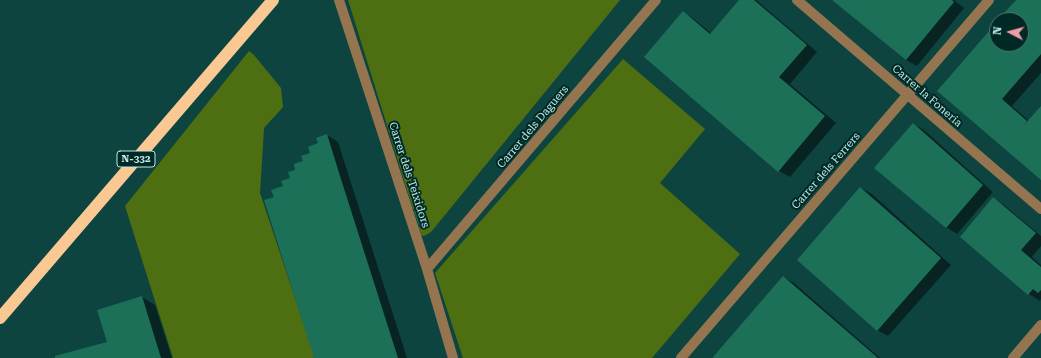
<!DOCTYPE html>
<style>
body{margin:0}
#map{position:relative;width:1041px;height:358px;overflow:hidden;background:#0e4440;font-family:"Roboto Serif",serif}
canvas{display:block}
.north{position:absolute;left:989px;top:12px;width:40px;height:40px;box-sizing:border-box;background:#002926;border:1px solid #4c7672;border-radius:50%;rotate:276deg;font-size:11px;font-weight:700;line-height:16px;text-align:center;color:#bde9e4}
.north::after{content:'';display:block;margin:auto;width:14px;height:18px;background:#f39aa9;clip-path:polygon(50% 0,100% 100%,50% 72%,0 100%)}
</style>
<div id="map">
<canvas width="1041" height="358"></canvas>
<div class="north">N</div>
</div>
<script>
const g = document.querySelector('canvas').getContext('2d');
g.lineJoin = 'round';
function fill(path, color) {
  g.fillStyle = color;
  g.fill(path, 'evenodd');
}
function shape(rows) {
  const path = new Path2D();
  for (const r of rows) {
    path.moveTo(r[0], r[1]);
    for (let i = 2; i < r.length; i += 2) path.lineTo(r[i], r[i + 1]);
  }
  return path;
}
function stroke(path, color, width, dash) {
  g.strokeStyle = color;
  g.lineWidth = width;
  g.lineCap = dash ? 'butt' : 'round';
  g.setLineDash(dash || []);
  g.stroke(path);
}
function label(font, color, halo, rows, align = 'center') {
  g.font = font + ' "Roboto Serif",serif';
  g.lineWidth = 4;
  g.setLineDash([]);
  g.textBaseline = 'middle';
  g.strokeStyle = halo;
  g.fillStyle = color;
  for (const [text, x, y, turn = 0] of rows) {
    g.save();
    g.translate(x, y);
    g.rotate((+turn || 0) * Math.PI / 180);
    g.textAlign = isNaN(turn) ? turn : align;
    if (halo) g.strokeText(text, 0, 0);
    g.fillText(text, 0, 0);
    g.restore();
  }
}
fill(shape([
 [348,0,620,0,436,226,431,232,424,236,421,235,419,227,425,225,420,208,413,209],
 [249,51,254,55,281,88,283,107,264,128,260,193,315,358,173,358,125,206],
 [623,59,705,129,660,183,740,254,652,358,463,358,435,273]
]), '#4d6f12');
fill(shape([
 [741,0,756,0,817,52,790,84,836,123,790,177,779,171,683,12,694,19,712,34],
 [834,0,954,0,964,8,917,66,906,60],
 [1016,0,1041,0,1041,73,1012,106,1029,121,1041,107,1041,179,938,91,997,23,997,44,1021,44,1021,20,999,20],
 [913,124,924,130,993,192,957,234,946,227],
 [327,135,338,142,407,358,315,358,275,198],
 [861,188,872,194,951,265,888,336,877,330],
 [993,198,1004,205,1041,236,1041,246,1032,257,1041,265,1041,299,1040,301,1029,294,961,237],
 [419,210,422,212,426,225,423,226,419,224],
 [783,277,794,283,880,358,715,358],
 [142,297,155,305,172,358,56,358,108,342]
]), '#0007');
fill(shape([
 [739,0,754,0,807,45,779,77,825,116,778,172,644,57,683,11,710,34],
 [832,0,952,0,954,2,906,60],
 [1016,0,1041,0,1041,54,1002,99,1027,121,1023,126,1041,106,1041,180,937,91,997,22,997,44,1021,44,1021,20,998,20],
 [913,123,983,185,946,228,874,168],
 [327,134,340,176,398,358,314,358,264,200,274,197,271,190,283,186,281,181,290,178,288,172,295,170,294,164,303,161,301,156,310,153,308,147,318,143,316,138],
 [860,187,941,258,877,331,797,260],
 [993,197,1036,233,1021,250,1041,267,1041,290,1038,293,1033,289,1028,295,960,237],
 [419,209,423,223,419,225,414,211],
 [783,276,878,358,714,358,713,357],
 [142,296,161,358,55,358,55,356,107,342,97,310]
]), '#1d7058');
stroke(shape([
 [339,0,427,269,453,358],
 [797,0,1041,209],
 [427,269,656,0],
 [681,358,989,0],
 [1013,358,1041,325]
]), '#957450', 10);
stroke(shape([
 [0,318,273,0]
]), '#f9c893', 12);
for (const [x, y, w] of [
 [136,159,38]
]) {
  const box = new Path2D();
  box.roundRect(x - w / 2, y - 8, w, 16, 3);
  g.fillStyle = '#002926';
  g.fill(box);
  stroke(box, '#bde9e4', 1);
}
label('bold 10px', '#bde9e4', null, [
 ["N-332",136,159]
]);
label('11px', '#bde9e4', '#002926', [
 ["Carrer la Foneria",927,96,41],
 ["Carrer dels Daguers",533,127,-50],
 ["Carrer dels Ferrers",826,171,-49],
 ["Carrer dels Teixidors",409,175,72]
]);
</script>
